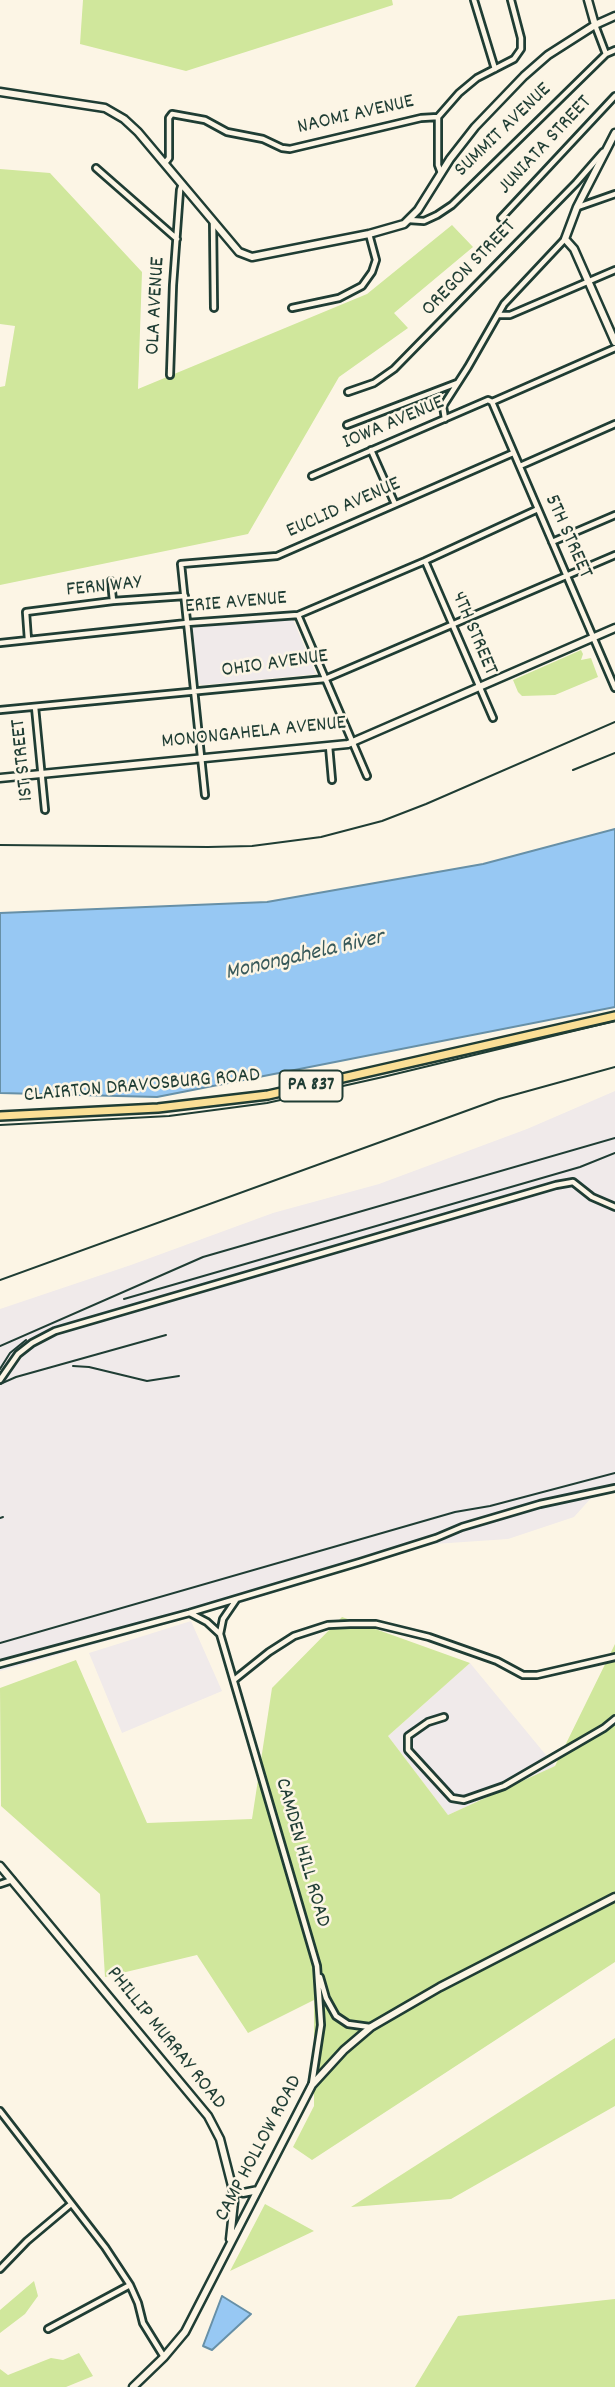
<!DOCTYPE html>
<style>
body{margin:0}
canvas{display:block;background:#fcf5e5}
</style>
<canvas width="615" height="2387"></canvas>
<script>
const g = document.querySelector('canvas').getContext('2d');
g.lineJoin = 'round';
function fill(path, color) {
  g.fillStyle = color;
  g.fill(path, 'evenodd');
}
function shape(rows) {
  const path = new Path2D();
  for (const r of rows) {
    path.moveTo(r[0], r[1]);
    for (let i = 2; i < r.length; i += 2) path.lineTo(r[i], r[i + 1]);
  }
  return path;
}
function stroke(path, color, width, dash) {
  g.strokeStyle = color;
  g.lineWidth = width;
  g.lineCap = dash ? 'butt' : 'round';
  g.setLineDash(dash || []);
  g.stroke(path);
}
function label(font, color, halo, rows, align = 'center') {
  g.font = font + ' Dekko,sans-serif';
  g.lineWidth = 5;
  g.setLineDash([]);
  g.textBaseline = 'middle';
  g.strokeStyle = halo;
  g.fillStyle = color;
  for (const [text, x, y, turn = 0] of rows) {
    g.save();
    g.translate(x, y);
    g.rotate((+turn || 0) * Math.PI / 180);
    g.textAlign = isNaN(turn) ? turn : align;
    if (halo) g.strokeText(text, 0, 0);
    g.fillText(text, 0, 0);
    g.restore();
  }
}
fill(shape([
 [292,617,316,674,202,685,197,683,193,628],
 [615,1091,615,1492,592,1497,574,1517,508,1539,434,1544,244,1602,0,1671,0,1309,131,1265,273,1213,379,1184,527,1129],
 [191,1621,222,1691,122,1733,89,1653],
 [470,1663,555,1766,448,1815,388,1736]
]), '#f0eaea');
fill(shape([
 [83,0,392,0,393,5,186,71,80,44],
 [0,169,50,173,142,272,138,389,367,294,452,225,473,247,394,313,408,328,339,377,248,534,0,585,0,387,5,386,15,326,0,324],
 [581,650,583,654,581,660,591,658,598,677,555,695,522,696,518,692,513,680],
 [342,1617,470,1663,388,1736,448,1815,555,1766,615,1644,615,1962,312,2160,293,2147,314,2106,314,2000,248,2033,197,1955,105,1977,100,1894,1,1806,0,1688,76,1660,147,1823,252,1819,272,1688],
 [615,2038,615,2106,451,2199,351,2207],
 [265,2204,314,2231,230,2271],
 [34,2281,38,2296,25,2314,0,2333,0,2310],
 [615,2299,615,2387,415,2387,458,2316],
 [79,2353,93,2376,66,2387,0,2387,0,2369,8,2375,51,2358,63,2360]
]), '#d0e79c');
const water = shape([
 [615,829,615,1007,157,1097,0,1093,0,913,267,902,483,864,615,829],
 [222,2296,251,2314,212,2350,203,2346,222,2296]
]);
fill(water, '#97c8f3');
stroke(water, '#6790a7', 2);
const street = shape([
 [474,0,495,69],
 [595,25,606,54],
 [165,163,169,158,169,118,172,114,205,120,227,132,263,139,282,148,290,149,421,118,438,117],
 [96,168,177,239],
 [441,173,438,165,438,117,459,93,477,78,514,59,521,49,521,38,511,0],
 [578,207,615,194],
 [501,218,615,96],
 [409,220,424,221,437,215,452,205,606,54,615,50],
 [213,222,214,308],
 [292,308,339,298,362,286,372,272,376,260,369,234],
 [498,315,510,315,615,270],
 [170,375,173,285,180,190,182,184],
 [348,392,374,383,394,369,576,183,603,152],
 [492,402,615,348],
 [445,419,443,406,468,367,504,304,565,239],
 [347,425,457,383],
 [371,450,395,504],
 [520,466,615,424],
 [312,476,488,400,492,402,615,688],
 [552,542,615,515],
 [425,561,493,718],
 [111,581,113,601],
 [298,615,367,776],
 [28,640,26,612,113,601,185,596],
 [0,643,187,623,298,615,425,561,538,509],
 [35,707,45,810],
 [0,710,325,679,615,555],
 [329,746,332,780],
 [205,795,181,564,277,556,513,453],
 [0,1380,18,1354,32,1343,55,1331,556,1185,573,1182,592,1197,615,1207],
 [236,1600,223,1619,220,1634,317,1966,321,2025,312,2084],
 [190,1613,207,1622,220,1634],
 [0,1664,189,1613,360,1562,436,1538,462,1527,540,1504,615,1488],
 [234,1680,269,1652,294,1636,328,1625,350,1624,376,1624,429,1637,497,1661,523,1675,537,1675,615,1657],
 [444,1717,428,1722,408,1736,408,1750,452,1798,464,1800,504,1786,604,1728,615,1719],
 [0,1884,12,1880],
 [320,1977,326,1998,336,2016,348,2024,370,2027],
 [0,2111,105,2247,130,2285,138,2303,143,2323,164,2357],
 [0,2269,27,2241,71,2204],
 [48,2329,130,2285]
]);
const secondary = shape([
 [588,0,595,25],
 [0,92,105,108,124,119,138,132,239,252,252,257,369,234,404,224,418,210,450,159,475,127,524,76,548,55,595,25,615,16],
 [615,133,577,207,565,239,574,249,615,342],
 [0,778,348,744,615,628],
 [0,1866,208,2116,220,2139,233,2190,234,2202,230,2239],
 [233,2190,243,2193,258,2190],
 [133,2387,164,2357,185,2332,312,2085,344,2050,371,2027,440,1987,615,1897]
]);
const primary = shape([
 [0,1116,158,1108,268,1095,615,1016]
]);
stroke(street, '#1f3d34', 10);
stroke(secondary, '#1f3d34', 11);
stroke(primary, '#1f3d34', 12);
stroke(street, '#fcf5e5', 4.5);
stroke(secondary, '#fcf5e5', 6);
stroke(primary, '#fadf96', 7);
stroke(shape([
 [573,770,615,753],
 [0,845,208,847,252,846,321,837,382,821,426,804,615,722],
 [0,1125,169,1116,267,1103,383,1077,615,1021],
 [0,1280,499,1099,615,1067],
 [124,1299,580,1167,615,1153],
 [0,1346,203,1257,615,1138],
 [73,1366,89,1367,147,1381,179,1376],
 [0,1369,10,1353,26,1340],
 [0,1384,16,1377,166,1335],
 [0,1518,3,1517],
 [0,1643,455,1512,490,1506,615,1473]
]), '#1f3d34', 2);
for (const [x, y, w] of [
 [311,1086,63]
]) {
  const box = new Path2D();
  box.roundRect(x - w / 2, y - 15.5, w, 31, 5);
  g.fillStyle = '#fcf5e5';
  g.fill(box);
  stroke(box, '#1f3d34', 2);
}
label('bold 19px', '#1f3d34', null, [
 ["PA 837",311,1086]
]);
label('21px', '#1f3d34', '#fcf5e5', [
 ["NAOMI AVENUE",356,116,-13],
 ["SUMMIT AVENUE",504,131,-44],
 ["JUNIATA STREET",546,146,-47],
 ["OREGON STREET",470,269,-46],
 ["OLA AVENUE",157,306,-87],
 ["IOWA AVENUE",394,424,-23],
 ["EUCLID AVENUE",344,509,-24],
 ["5TH STREET",567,537,66],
 ["FERN WAY",104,588,-6],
 ["ERIE AVENUE",236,604,-5],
 ["4TH STREET",473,634,67],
 ["OHIO AVENUE",275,665,-8],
 ["MONONGAHELA AVENUE",254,734,-6],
 ["1ST STREET",24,760,-96],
 ["CLAIRTON DRAVOSBURG ROAD",142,1087,-5],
 ["CAMDEN HILL ROAD",301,1853,74],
 ["PHILLIP MURRAY ROAD",165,2039,51],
 ["CAMP HOLLOW ROAD",260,2149,-62]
]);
label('italic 23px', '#37595a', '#fcf5e5', [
 ["Monongahela River",305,957,-13]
]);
</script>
